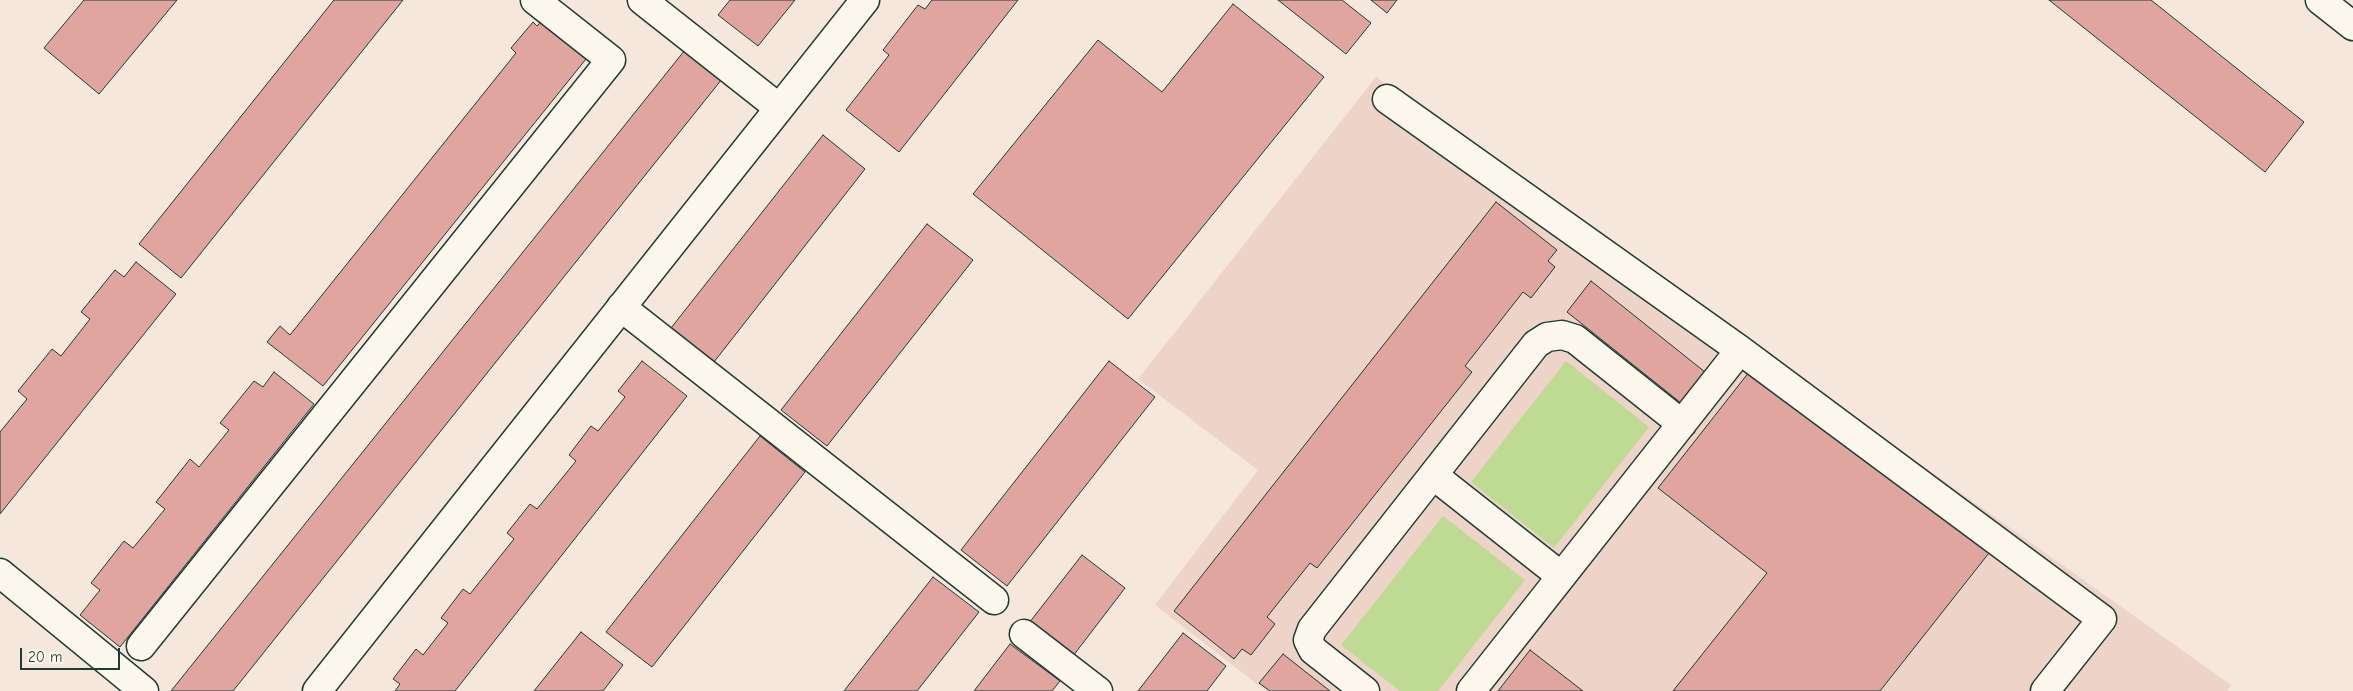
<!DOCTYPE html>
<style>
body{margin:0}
#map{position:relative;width:2353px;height:691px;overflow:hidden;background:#f5e7dc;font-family:"Comic Neue",sans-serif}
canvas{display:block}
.scale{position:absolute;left:20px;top:648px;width:100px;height:22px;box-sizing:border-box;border:2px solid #1f3d34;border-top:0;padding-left:6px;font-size:15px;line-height:18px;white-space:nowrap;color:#1f3d34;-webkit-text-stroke:4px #fbf7ec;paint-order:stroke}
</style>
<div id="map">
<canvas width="2353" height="691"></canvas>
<div class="scale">20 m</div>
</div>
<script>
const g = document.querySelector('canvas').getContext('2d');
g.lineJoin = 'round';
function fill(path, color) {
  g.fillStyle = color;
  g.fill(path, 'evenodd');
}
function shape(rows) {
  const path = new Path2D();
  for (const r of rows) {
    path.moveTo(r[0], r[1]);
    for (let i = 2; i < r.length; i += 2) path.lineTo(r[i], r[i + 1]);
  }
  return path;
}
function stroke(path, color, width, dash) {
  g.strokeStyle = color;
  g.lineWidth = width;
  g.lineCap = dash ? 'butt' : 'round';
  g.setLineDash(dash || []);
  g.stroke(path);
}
fill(shape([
 [1376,77,2231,685,2227,691,1266,691,1155,605,1258,470,1138,379]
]), '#eed3c9');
fill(shape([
 [1566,361,1649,427,1554,548,1471,482],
 [1443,516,1525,580,1438,691,1400,691,1341,645]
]), '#bfda92');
const building = shape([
 [84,0,177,0,99,94,44,48,84,0],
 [334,0,403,0,181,278,139,244,334,0],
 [730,0,795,0,758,46,718,15,730,0],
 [932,0,1018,0,899,152,846,110,889,55,883,50,918,5,925,9,932,0],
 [1278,0,1342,0,1371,23,1346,54,1278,0],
 [1371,0,1397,0,1387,13,1371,0],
 [2049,0,2151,0,2304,122,2265,172,2049,0],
 [1233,4,1324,77,1128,319,973,194,1098,40,1162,92,1233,4],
 [545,18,590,54,323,386,267,342,280,326,290,335,516,53,511,48,533,22,537,26,545,18],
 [685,50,722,79,233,691,171,691,685,50],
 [823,135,865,169,714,362,671,328,823,135],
 [1496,202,1557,250,1548,261,1555,267,1531,298,1523,292,1465,366,1472,372,1317,568,1310,563,1267,617,1275,624,1251,655,1242,649,1234,659,1174,611,1496,202],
 [927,224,973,260,827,446,781,410,927,224],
 [136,262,176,294,0,514,0,432,27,399,18,391,52,349,61,356,90,319,81,312,115,270,124,277,136,262],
 [1591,281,1705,372,1681,403,1567,312,1591,281],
 [642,361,687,396,455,691,395,691,400,684,393,679,416,649,423,655,448,623,441,618,463,589,470,594,514,539,507,533,530,504,537,509,576,461,569,455,591,426,598,431,625,397,618,391,642,361],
 [1109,361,1155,397,1007,586,961,550,1109,361],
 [1753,367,1989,553,1880,691,1673,691,1767,573,1658,488,1753,367],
 [274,372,314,404,120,647,80,615,100,590,91,583,124,541,133,548,165,509,156,502,190,459,199,467,229,430,220,423,254,381,263,387,274,372],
 [760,436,805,472,652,667,606,632,760,436],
 [1082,555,1125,588,1073,656,1029,623,1082,555],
 [933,577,979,612,917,691,844,691,933,577],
 [581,632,623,665,603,691,534,691,581,632],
 [1183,633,1226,666,1207,691,1138,691,1183,633],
 [1010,644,1060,681,1052,691,974,691,1010,644],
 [1530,650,1583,691,1498,691,1530,650],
 [1283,654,1330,691,1270,691,1259,683,1283,654]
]);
fill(building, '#dfa59e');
stroke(building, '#1f3d34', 1);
const minor = shape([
 [642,0,779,108],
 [2320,0,2353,26],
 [1387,99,1740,350,2102,619,2045,691],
 [621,307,994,600],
 [1433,475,1561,576],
 [0,573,144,691],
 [1024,634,1098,691],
 [141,646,611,60,535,0],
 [317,691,865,0],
 [1365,691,1313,650,1308,640,1312,629,1536,344,1547,337,1562,335,1575,339,1682,424],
 [1471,691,1740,350]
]);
stroke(minor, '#1f3d34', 31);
stroke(minor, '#fbf7ec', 28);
</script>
